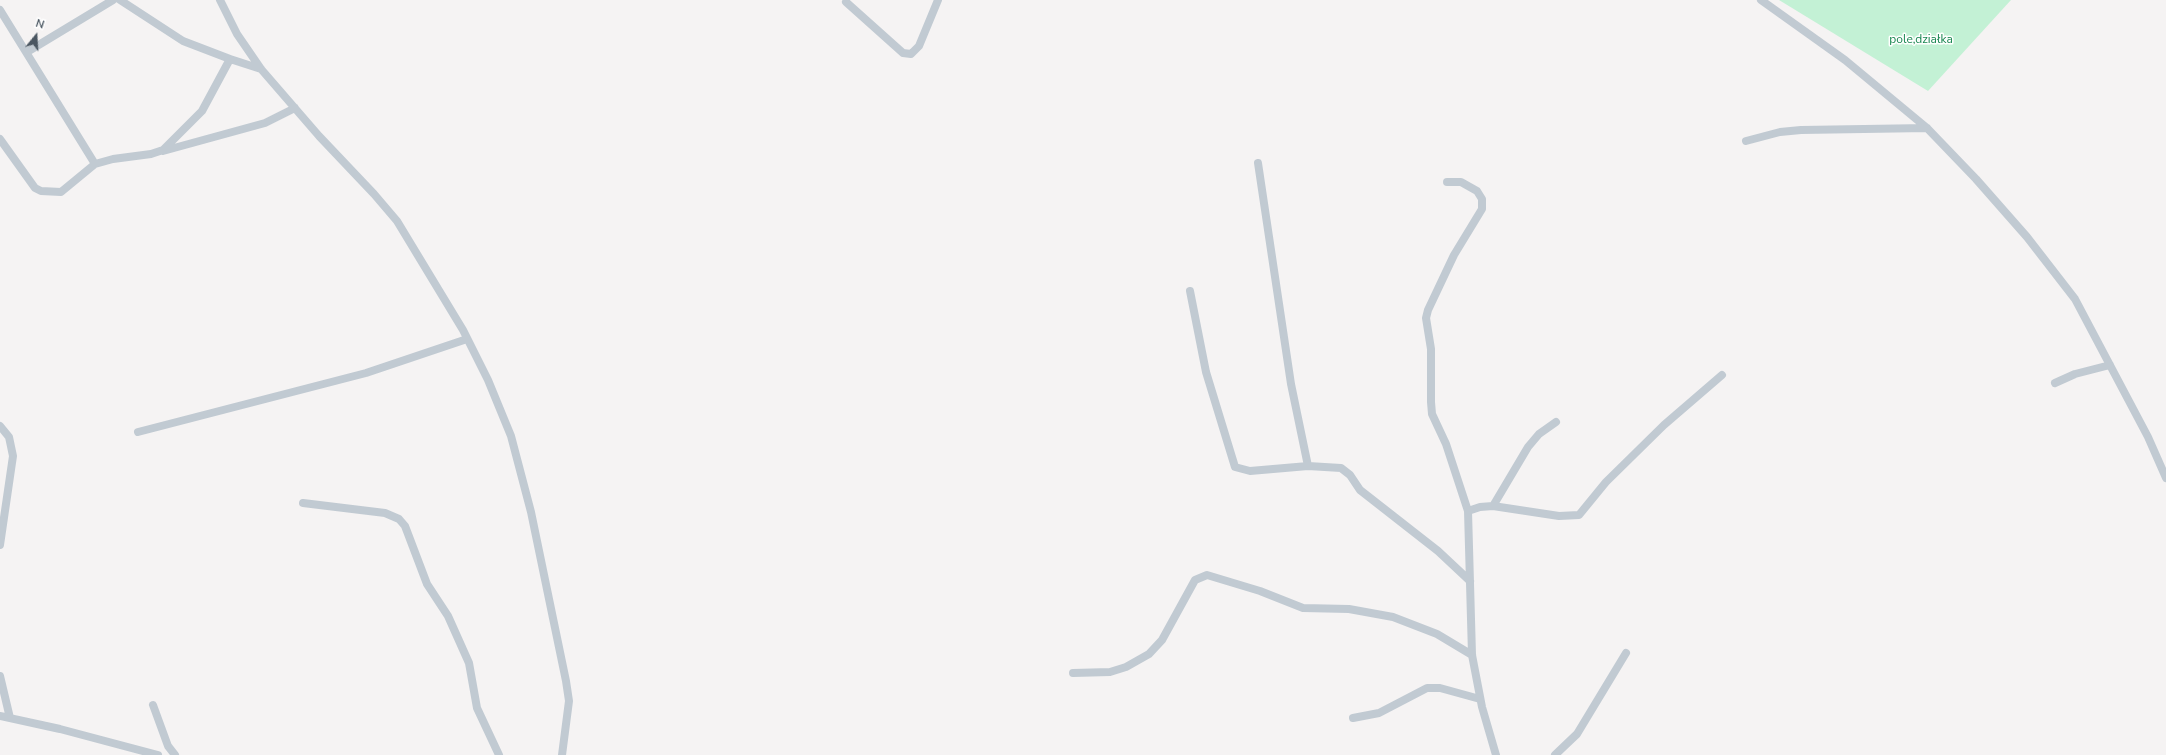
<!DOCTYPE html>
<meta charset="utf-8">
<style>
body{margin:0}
#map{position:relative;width:2166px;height:755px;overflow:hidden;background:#f5f3f3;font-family:"Nunito Sans",sans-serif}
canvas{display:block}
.north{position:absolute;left:16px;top:16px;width:40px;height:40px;-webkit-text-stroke:3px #fff;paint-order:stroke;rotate:18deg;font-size:11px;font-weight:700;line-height:16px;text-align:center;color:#4a5661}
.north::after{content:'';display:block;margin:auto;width:14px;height:18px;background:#4a5661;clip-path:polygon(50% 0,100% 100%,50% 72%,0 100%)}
</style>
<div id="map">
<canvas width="2166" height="755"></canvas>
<div class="north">N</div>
</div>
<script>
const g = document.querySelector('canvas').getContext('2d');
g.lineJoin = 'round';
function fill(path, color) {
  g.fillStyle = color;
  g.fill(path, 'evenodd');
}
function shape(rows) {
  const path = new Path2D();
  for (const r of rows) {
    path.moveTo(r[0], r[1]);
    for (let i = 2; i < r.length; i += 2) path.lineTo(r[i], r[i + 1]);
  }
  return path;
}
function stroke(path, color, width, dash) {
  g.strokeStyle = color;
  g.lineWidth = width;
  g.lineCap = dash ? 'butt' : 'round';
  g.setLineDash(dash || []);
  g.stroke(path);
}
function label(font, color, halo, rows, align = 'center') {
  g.font = font + ' "Nunito Sans",sans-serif';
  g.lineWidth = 3;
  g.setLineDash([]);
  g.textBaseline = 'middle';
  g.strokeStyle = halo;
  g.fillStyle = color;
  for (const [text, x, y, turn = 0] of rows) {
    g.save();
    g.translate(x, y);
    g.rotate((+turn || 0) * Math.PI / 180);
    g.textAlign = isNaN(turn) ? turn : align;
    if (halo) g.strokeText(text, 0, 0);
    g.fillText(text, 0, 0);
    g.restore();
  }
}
fill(shape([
 [1779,0,2011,0,1928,91]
]), '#c3f1d5');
stroke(shape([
 [120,0,183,41,230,59],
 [220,0,237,34,261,69,319,136,374,194,397,221,463,330,488,380,511,436,531,512,566,681,569,701,562,755],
 [1761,0,1845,60,1927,128,1976,179,2027,237,2075,299,2148,437,2166,478],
 [846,2,903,53,911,54,919,46,938,0],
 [0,10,95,164,113,159,151,154,163,150,202,111,230,59,261,69],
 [27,52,113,0],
 [0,139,35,188,41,191,61,192,95,164],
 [1746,141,1780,132,1801,130,1927,128],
 [163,151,265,123,295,108],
 [1258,163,1291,384,1308,466],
 [1447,182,1461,182,1477,191,1482,199,1482,209,1454,255,1428,310,1426,318,1431,349,1431,402,1432,414,1446,444,1468,511,1472,655,1482,707,1496,755],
 [1190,291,1206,372,1235,467,1250,471,1308,466,1341,468,1350,475,1360,490,1438,551,1470,581],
 [2055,383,2075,374,2110,365],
 [0,426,9,437,13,456,0,545],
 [138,432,366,373,467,339],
 [303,503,385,513,399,519,405,526,427,584,448,616,469,663,477,708,499,755],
 [1493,506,1528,447,1539,434,1556,422],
 [1468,511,1480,507,1493,506,1559,516,1579,515,1606,482,1664,425,1722,375],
 [1073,673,1110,672,1126,667,1149,654,1162,640,1195,580,1207,575,1260,591,1303,608,1349,609,1393,617,1437,634,1472,655],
 [0,676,10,718],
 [153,705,168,746,175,755],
 [0,716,60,729,158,755],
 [1353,718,1379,713,1427,688,1440,688,1480,699],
 [1555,755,1577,734,1626,653]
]), '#c1cad2', 8);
label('12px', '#17864f', '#fff', [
 ["pole,działka",1921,40]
]);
</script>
